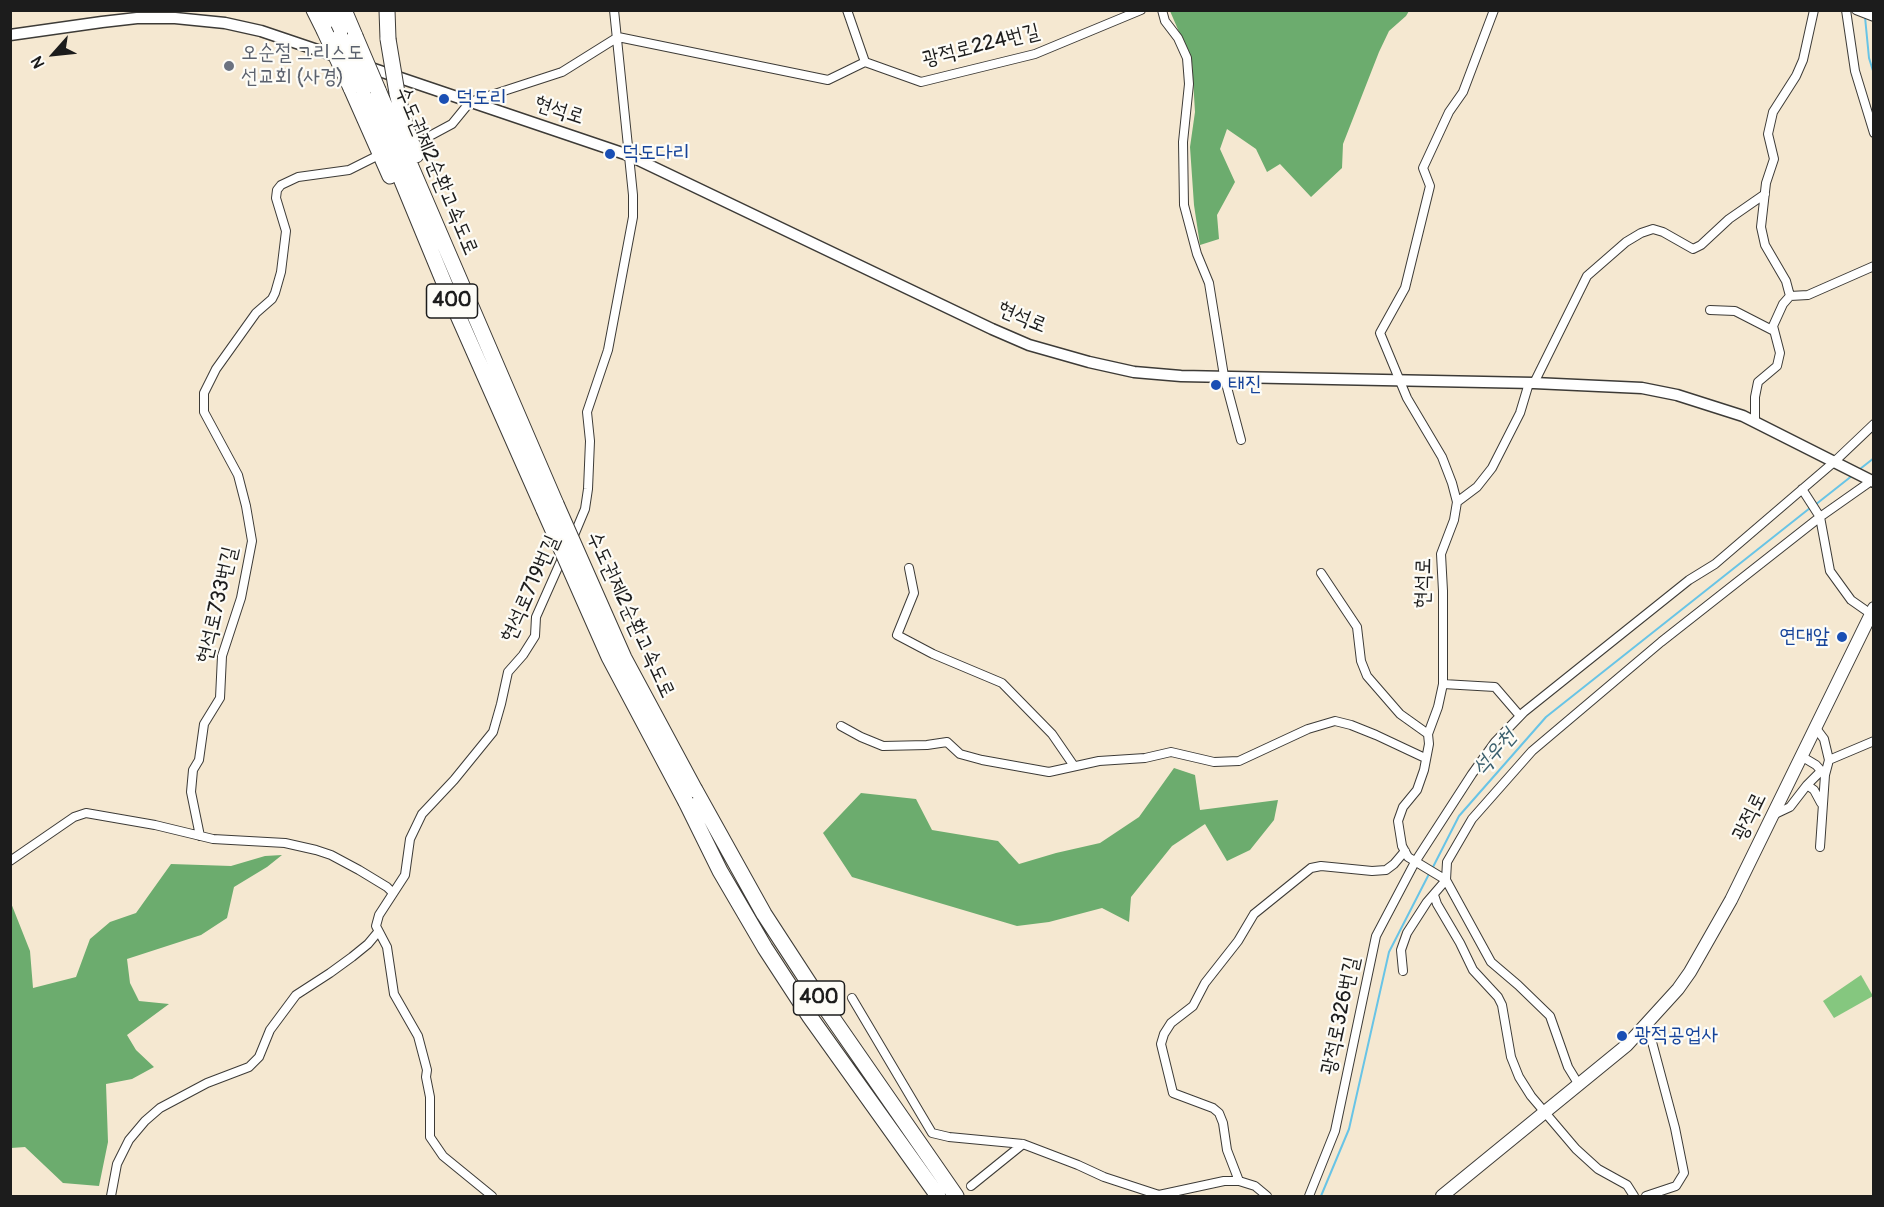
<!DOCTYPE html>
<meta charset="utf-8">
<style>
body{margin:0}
#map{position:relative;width:1884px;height:1207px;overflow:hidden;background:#f5e8d1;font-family:Pangolin,sans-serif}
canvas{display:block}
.frame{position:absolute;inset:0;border:12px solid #1c1c1c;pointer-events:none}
.north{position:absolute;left:24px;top:24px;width:60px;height:60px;-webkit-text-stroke:4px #fdfcf7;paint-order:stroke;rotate:243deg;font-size:16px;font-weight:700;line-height:24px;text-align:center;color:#1c1c1c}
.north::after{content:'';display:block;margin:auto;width:21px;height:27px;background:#1c1c1c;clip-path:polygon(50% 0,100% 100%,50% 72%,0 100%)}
</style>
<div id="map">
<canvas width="1884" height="1207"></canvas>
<div class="frame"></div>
<div class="north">N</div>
</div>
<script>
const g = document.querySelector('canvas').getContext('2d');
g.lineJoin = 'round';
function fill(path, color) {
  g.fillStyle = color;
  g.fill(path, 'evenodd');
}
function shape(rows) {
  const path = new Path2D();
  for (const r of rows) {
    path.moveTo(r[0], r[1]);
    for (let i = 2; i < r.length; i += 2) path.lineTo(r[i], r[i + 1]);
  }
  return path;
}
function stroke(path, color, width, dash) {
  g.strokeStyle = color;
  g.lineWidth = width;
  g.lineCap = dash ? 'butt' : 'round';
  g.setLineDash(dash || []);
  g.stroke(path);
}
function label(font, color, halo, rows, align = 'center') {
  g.font = font + ' Pangolin,"Poor Story",sans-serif';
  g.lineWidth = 4.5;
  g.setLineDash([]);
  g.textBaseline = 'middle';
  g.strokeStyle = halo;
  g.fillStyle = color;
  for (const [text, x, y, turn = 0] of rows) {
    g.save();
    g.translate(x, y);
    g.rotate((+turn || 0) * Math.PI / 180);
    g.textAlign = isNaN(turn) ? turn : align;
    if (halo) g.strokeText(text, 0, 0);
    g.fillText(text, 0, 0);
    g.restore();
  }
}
fill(shape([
 [1861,975,1873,996,1834,1018,1823,1001]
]), '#85c77f');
fill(shape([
 [1170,11,1409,11,1406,16,1389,31,1379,52,1343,144,1342,168,1311,197,1280,164,1267,172,1256,149,1227,129,1220,149,1235,182,1217,215,1219,239,1200,245,1194,205,1190,147,1195,112,1192,62],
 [1174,768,1195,775,1200,810,1278,800,1274,820,1250,850,1227,861,1205,824,1172,846,1131,897,1129,922,1102,908,1049,922,1017,926,852,877,823,833,861,793,916,799,932,830,998,841,1019,864,1056,853,1100,843,1139,817],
 [282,855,267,867,234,887,227,918,201,935,127,959,130,983,139,1001,169,1004,127,1035,136,1050,154,1067,132,1079,106,1084,108,1142,99,1186,63,1183,25,1147,11,1148,11,903,30,951,33,988,76,977,90,939,110,922,136,913,171,864,231,866,265,856]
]), '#6cac6e');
stroke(shape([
 [1865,17,1869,58,1874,74],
 [1860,469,1874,458],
 [1815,505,1853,475],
 [1432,869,1459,816,1546,717,1810,508],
 [1321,1196,1349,1129,1389,952,1429,874]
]), '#68c4e6', 2);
const minor = shape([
 [847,10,865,62],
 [1162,10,1165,21,1178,38,1187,58,1189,84,1183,142,1184,205,1197,254,1209,283,1224,376,1241,440],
 [1846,10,1855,71,1874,133],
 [1856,10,1874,17],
 [426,138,452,124,470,102,562,72,618,37,828,80,865,62,921,82,1035,54,1141,10],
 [1790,296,1808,295,1874,266],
 [1710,310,1735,311,1774,331],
 [1534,383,1587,276,1626,242,1641,233,1653,229,1663,232,1693,249,1701,245,1729,219,1765,194],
 [1755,421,1755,397,1758,382,1777,366,1780,353,1773,326,1783,304,1790,296,1786,281,1765,245,1761,227,1766,183,1774,159,1768,134,1773,112,1796,76,1803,60,1814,10],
 [1802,489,1820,517,1830,571,1851,600,1871,614],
 [1457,502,1477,487,1492,468,1520,413,1529,383],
 [572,540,585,509,588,489,590,441,587,412,608,350,633,217,633,195,614,10],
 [909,568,914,593,897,635,933,654,1002,683,1052,734,1074,766],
 [1321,573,1357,627,1361,661,1367,676,1400,714,1428,734,1429,744,1424,770,1417,790,1403,807,1398,821,1402,846,1408,857,1446,880,1491,962,1518,985,1550,1016,1568,1067,1579,1085],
 [1443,684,1495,687,1520,716],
 [841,726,861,737,883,746,927,745,947,742,960,754,982,760,1049,772,1099,761,1145,758,1171,752,1214,762,1239,761,1308,729,1335,721,1351,725,1376,735,1425,758],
 [1815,727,1824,739,1829,760,1825,775],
 [1428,734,1438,707,1443,684,1443,591,1441,554,1454,520,1457,502,1452,483,1442,457,1407,398,1380,333,1405,288,1430,186,1423,168,1449,112,1463,92,1494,10],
 [1801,756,1816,765,1825,775,1820,847],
 [1829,760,1874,741],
 [1807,785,1814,790,1821,803],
 [1771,816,1790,807,1807,785,1821,771],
 [200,836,191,792,193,770,199,760,204,724,220,698,222,656,241,598,252,541,246,506,238,475,204,412,204,393,216,369,256,313,272,299,275,293,281,272,286,231,276,198,277,190,281,185,298,177,349,170,373,158],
 [10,861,74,817,86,813,155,825,213,839,285,843,316,850,331,855,359,870,387,887,393,893],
 [1434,895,1437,904,1460,943,1473,970,1498,997,1502,1005,1511,1057,1519,1077,1531,1096,1576,1149,1598,1169,1627,1185,1634,1196],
 [1403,971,1401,950,1407,933,1427,902,1446,880,1447,862,1472,819,1532,751,1661,642,1820,517,1874,479],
 [852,998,932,1133,949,1137,1023,1144,1078,1165,1104,1177,1159,1195,1224,1181,1239,1181],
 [1641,1030,1652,1042,1675,1128,1684,1173,1676,1186,1646,1196],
 [971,1186,1023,1144],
 [111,1196,117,1164,129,1140,145,1121,160,1108,207,1083,249,1067,259,1057,270,1030,296,995,330,973,352,957,368,944,378,932],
 [492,1196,443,1156,430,1137,430,1097,426,1077,427,1070,418,1036,394,994,387,947,376,926,379,915,405,875,410,839,422,814,454,780,493,732,501,704,508,672,523,655,535,636,536,617,564,554],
 [1267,1196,1255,1186,1239,1181,1227,1150,1223,1123,1219,1113,1213,1108,1173,1093,1161,1044,1164,1034,1171,1023,1193,1006,1205,983,1238,941,1254,914,1311,868,1321,866,1372,871,1386,870,1394,864,1405,851],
 [1309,1196,1335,1131,1376,936,1415,862,1472,774,1495,742,1524,712,1689,580,1715,564,1834,462,1874,424]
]);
const tertiary = shape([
 [10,35,102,22,137,18,175,18,225,23,261,31,338,57],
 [365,66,628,155,992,329,1029,345,1089,362,1134,372,1181,376,1534,383,1642,388,1677,395,1743,416,1874,482]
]);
const secondary = shape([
 [1442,1196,1627,1045,1678,989,1690,972,1731,900,1874,608]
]);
const motorway = shape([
 [314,10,324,30],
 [330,10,340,36],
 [344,10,355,36],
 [387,10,388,39],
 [351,88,390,176],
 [364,89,452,302,544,510],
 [378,90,556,504],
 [397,93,405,125,416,155],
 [695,790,764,914,820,1000,956,1196],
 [686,802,720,871,765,948,810,1017,938,1196]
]);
stroke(minor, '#3d3b37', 10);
stroke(tertiary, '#3d3b37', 13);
stroke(secondary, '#3d3b37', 14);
stroke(motorway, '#3d3b37', 17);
stroke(minor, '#fff', 8);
stroke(tertiary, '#fff', 10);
stroke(secondary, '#fff', 12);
stroke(motorway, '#fff', 15);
const motorwayBridge = shape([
 [324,30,351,88],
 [340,36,364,89],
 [355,36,378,90],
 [388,39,397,93],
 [556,504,624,658,695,790],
 [544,510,609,657,686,802]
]);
stroke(motorwayBridge, '#3d3b37', 17, []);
stroke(motorwayBridge, '#fff', 15);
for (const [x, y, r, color] of [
 [229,66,6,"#6b7280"],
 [444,99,6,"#1a4fb4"],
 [610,154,6,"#1a4fb4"],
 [1216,385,6,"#1a4fb4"],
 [1842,637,6,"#1a4fb4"],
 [1622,1036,6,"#1a4fb4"]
]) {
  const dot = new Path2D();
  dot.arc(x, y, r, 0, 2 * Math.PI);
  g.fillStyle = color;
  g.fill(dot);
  stroke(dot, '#fdfcf7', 2);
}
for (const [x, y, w] of [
 [452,301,51],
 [819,998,51]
]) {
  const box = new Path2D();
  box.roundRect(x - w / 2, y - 17, w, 34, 4.5);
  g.fillStyle = '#fdfcf7';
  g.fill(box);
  stroke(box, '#1c1c1c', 1.5);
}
label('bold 20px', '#1c1c1c', null, [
 ["400",452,301],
 ["400",819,998]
]);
label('21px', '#1c1c1c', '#fdfcf7', [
 ["광적로224번길",981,46,-14],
 ["현석로",559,111,18],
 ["수도권제2순환고속도로",436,171,67],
 ["현석로",1022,318,22],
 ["현석로",1424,583,-89],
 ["현석로719번길",531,589,-66],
 ["현석로733번길",218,605,-77],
 ["수도권제2순환고속도로",630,615,65],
 ["광적로",1750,817,-64],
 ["광적로326번길",1341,1016,-78]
]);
label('21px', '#5b616d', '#fdfcf7', [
 ["오순절 그리스도",241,54],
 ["선교회 (사경)",241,78]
], 'left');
label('21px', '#164399', '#fdfcf7', [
 ["덕도리",456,99],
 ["덕도다리",622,154],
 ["태진",1228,385],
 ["연대앞",1830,637,"right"],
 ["광적공업사",1634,1036]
], 'left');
label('italic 22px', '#3a5f6d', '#fdfcf7', [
 ["석우천",1495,753,-49]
]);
</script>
